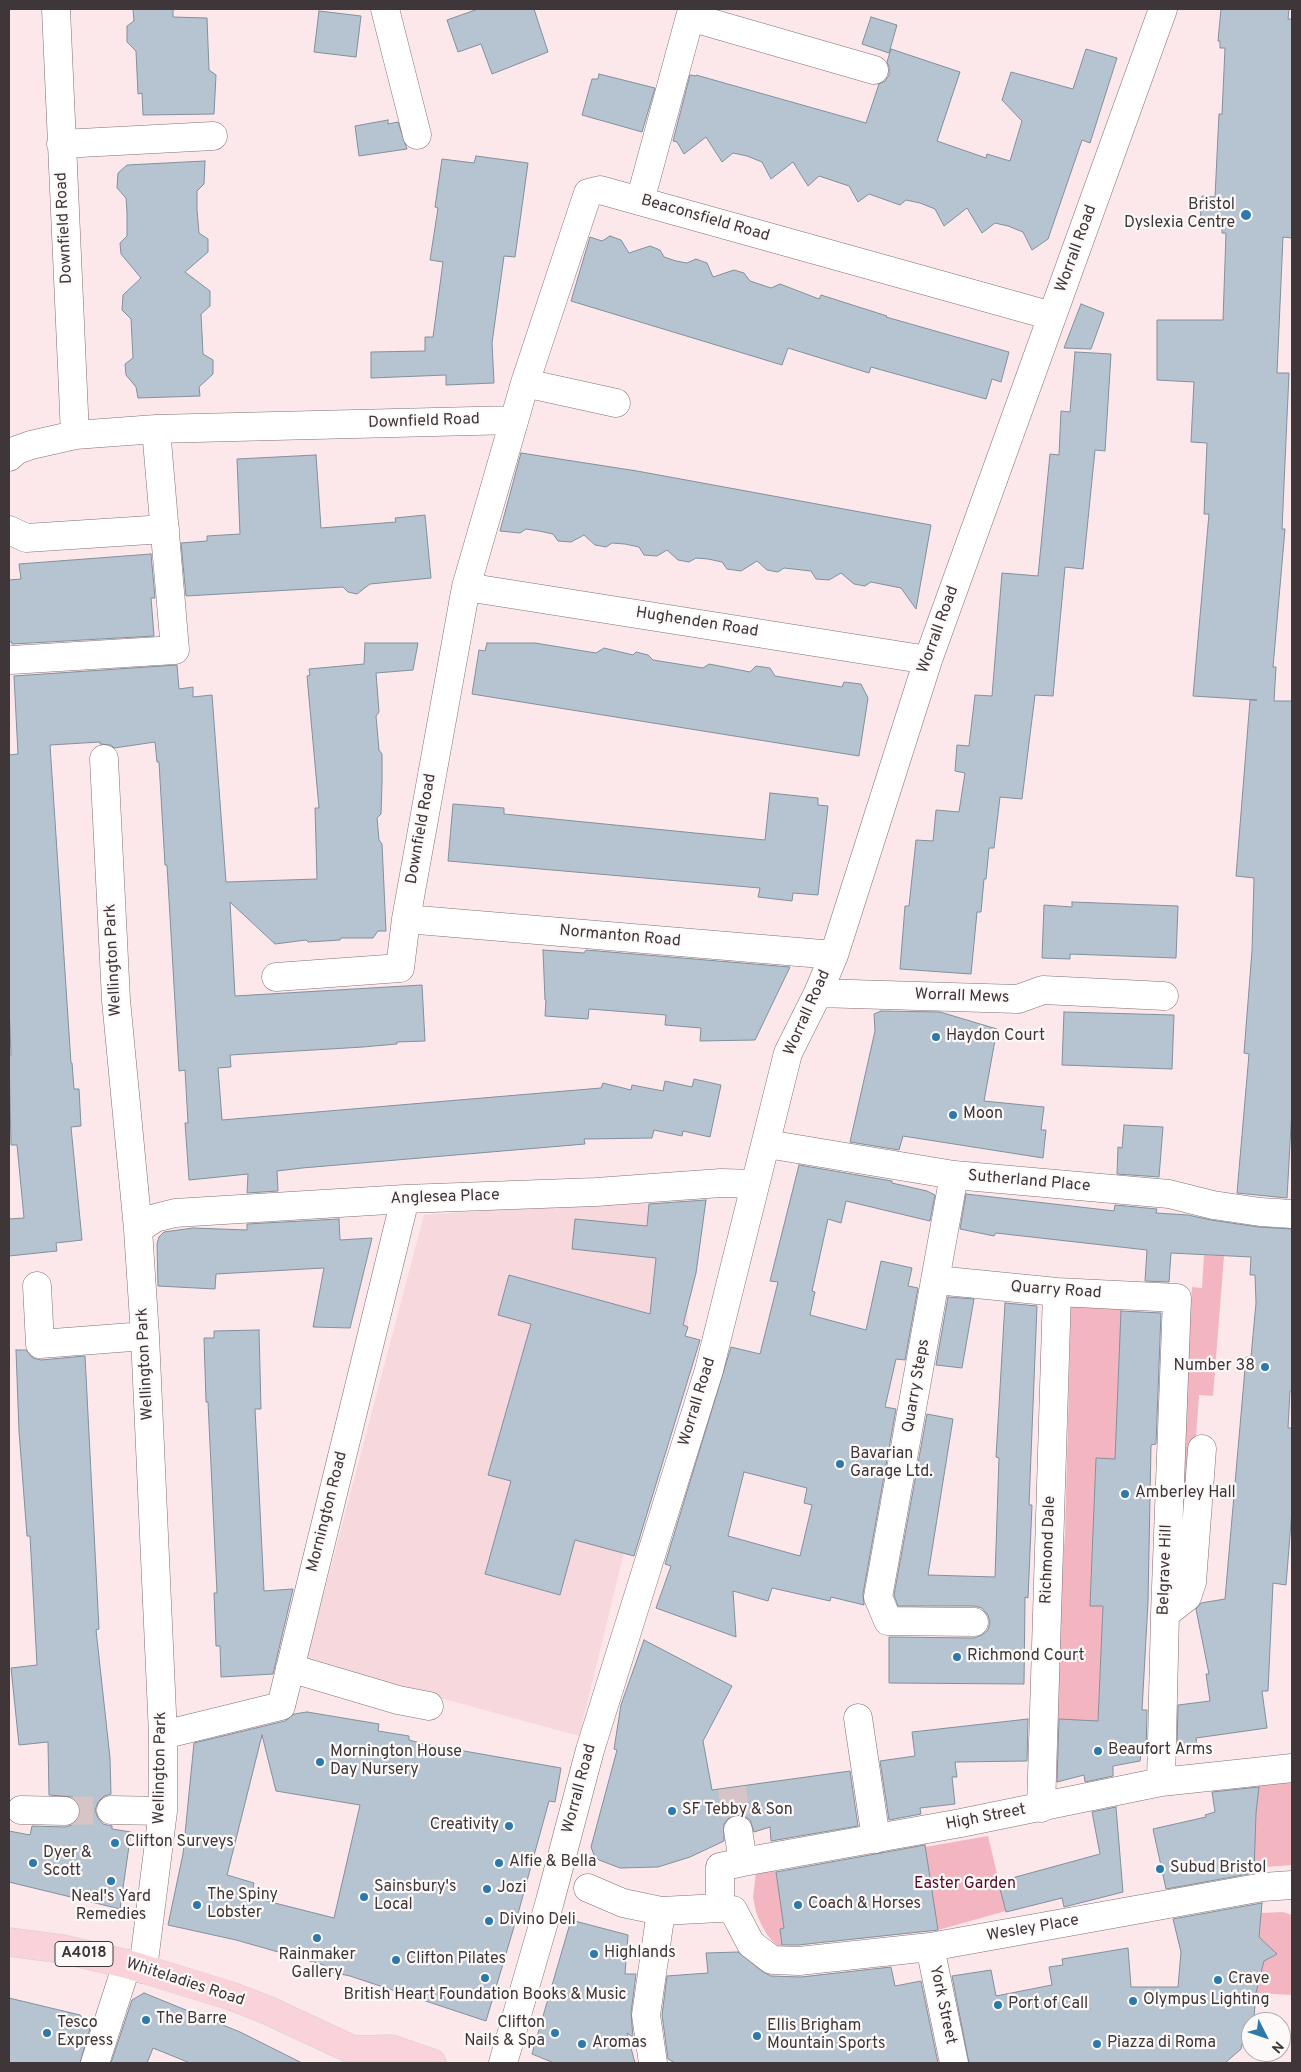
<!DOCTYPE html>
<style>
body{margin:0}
#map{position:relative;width:1301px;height:2072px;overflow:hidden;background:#fce7ea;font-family:Overpass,sans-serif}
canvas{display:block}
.frame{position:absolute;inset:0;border:10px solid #3e3638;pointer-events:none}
.north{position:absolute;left:1241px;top:2012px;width:50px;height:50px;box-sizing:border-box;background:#fdf9f9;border:1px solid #b1abac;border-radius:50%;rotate:131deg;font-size:14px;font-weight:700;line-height:20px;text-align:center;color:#3e3638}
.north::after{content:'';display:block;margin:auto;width:18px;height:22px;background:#2d79ac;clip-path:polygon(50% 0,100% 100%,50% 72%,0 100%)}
</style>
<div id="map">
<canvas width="1301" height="2072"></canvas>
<div class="frame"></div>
<div class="north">N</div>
</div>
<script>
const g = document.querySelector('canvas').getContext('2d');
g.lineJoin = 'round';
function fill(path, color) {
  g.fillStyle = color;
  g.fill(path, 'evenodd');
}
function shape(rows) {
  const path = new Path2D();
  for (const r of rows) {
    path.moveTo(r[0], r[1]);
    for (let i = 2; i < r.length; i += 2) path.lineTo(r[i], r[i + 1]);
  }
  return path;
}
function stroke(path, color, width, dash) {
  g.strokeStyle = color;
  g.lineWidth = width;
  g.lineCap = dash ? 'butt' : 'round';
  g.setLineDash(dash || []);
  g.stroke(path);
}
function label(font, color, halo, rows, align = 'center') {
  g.font = font + ' Overpass,sans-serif';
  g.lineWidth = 4.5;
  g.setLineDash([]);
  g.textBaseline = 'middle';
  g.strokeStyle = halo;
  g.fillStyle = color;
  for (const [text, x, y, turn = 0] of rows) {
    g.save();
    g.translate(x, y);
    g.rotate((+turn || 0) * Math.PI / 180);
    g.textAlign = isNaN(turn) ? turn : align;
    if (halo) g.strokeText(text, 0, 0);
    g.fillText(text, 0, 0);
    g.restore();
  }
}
fill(shape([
 [650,1198,647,1224,659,1224,651,1307,687,1308,688,1327,624,1553,579,1736,306,1661,424,1215]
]), '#f6d8dd');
fill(shape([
 [1204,1255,1224,1256,1213,1396,1199,1395,1189,1532,1176,1531,1192,1287,1202,1288],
 [1071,1302,1122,1305,1115,1459,1096,1458,1090,1605,1103,1606,1097,1738,1074,1720,1057,1719,1059,1614,1065,1534],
 [1292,1781,1292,1865,1254,1868,1256,1813,1259,1784],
 [988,1836,1006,1911,938,1930,925,1847],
 [775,1866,784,1928,780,1929,783,1953,768,1936,761,1924,756,1912,753,1897,756,1873],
 [1283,1912,1292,1915,1292,1995,1256,1993,1261,1913]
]), '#f3b6c1');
const building = shape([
 [133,9,173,9,173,17,207,18,209,70,216,75,214,114,143,115,142,93,138,94,136,51,127,42,127,26,134,21,133,9],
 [478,9,534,9,548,52,492,74,481,44,458,52,447,20,478,9],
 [1221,9,1289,9,1288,19,1292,19,1292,238,1283,237,1277,373,1289,373,1282,529,1285,529,1273,667,1276,667,1274,701,1292,701,1292,1108,1287,1198,1237,1193,1249,1054,1244,1053,1252,951,1254,878,1236,876,1250,700,1257,700,1193,696,1209,514,1204,514,1207,443,1191,442,1194,382,1157,380,1157,320,1223,320,1226,233,1222,233,1222,224,1200,222,1202,196,1215,197,1219,114,1222,114,1225,48,1220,48,1220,41,1218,41,1221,9],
 [319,11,361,16,356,57,314,52,319,11],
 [871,17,897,25,889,53,862,44,871,17],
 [891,49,960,72,937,141,986,158,987,154,1010,161,1022,121,1002,100,1011,72,1073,89,1086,49,1117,58,1090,143,1082,140,1048,239,1032,250,1023,232,1008,226,995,223,982,233,967,208,944,226,935,209,920,203,906,200,900,205,869,194,858,202,849,186,819,176,808,186,793,162,771,179,762,162,747,156,733,153,722,162,706,137,684,154,677,142,673,141,690,75,696,76,696,75,866,123,879,84,885,81,889,75,889,67,887,62,891,49],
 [599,74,655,88,642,132,582,115,592,79,598,79,599,74],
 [388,120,388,124,398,122,407,149,359,156,355,126,388,120],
 [476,156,528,163,515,257,504,256,492,343,494,383,446,385,446,375,371,378,371,352,425,351,425,337,433,337,443,262,430,260,438,208,435,207,442,159,474,163,476,156],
 [205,161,204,184,197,191,197,210,199,233,208,239,208,252,185,272,210,291,210,306,201,314,202,333,203,354,213,360,213,374,199,387,200,396,138,398,136,387,126,375,125,364,133,358,131,319,122,310,123,295,141,278,121,254,120,243,127,236,127,213,126,198,117,188,118,173,127,165,205,161],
 [610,236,621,240,629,253,650,246,660,250,664,257,676,261,687,263,696,259,707,263,713,277,734,270,744,273,750,281,771,288,780,284,819,299,821,295,887,316,886,317,1009,352,1001,382,992,379,986,399,871,367,869,373,788,348,782,365,571,301,590,237,602,241,610,236],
 [1081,304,1104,313,1091,349,1064,348,1081,304],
 [1075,352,1111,354,1105,451,1095,450,1083,569,1065,567,1053,696,1035,695,1022,799,1000,797,994,848,989,848,986,879,984,879,981,912,977,912,971,974,900,969,905,906,909,906,916,840,933,841,936,810,959,812,965,773,955,771,957,745,969,746,975,695,992,696,1002,573,1038,576,1050,454,1059,455,1061,411,1070,412,1075,352],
 [521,453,637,471,931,525,916,609,901,588,871,582,865,586,854,584,841,573,829,580,816,579,811,571,784,568,778,572,767,570,757,561,741,571,727,569,722,562,708,559,696,558,689,562,678,560,667,550,657,556,644,555,639,547,625,544,612,543,606,547,595,545,584,535,571,542,558,541,553,534,539,531,526,529,520,533,500,531,521,453],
 [316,455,321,528,396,522,395,518,425,515,431,578,370,584,357,594,348,592,343,587,186,596,181,543,207,541,207,536,240,534,237,459,316,455],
 [151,554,155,598,151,598,154,636,12,644,12,642,9,642,9,580,21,579,19,564,151,554],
 [365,643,418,643,413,670,376,673,379,712,376,716,379,750,382,754,382,783,381,814,377,818,379,840,382,844,386,931,378,931,373,938,341,938,340,940,308,942,306,940,275,944,230,902,235,996,422,985,425,1041,397,1042,397,1044,363,1047,230,1055,231,1067,218,1068,222,1120,601,1088,603,1083,631,1090,632,1085,663,1091,665,1081,692,1087,694,1079,721,1085,710,1137,683,1131,682,1136,654,1130,652,1138,584,1139,585,1144,302,1168,277,1171,278,1191,247,1193,248,1174,189,1180,185,1123,188,1123,185,1070,179,1071,167,865,165,865,159,762,157,762,155,742,114,748,111,745,100,744,100,742,50,745,71,1063,72,1063,74,1089,79,1089,81,1126,71,1127,82,1240,56,1243,57,1251,9,1256,9,1219,24,1218,17,1145,11,1145,9,1055,11,1055,9,1004,9,755,18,754,14,676,177,665,179,689,193,687,193,697,212,695,226,882,317,879,315,808,319,808,307,676,310,675,309,669,364,664,365,643],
 [487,643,535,643,596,653,604,648,633,655,636,652,648,655,653,660,703,668,709,664,750,672,756,666,770,668,775,676,842,687,844,682,861,684,868,698,859,756,472,694,479,650,485,651,487,643],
 [770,793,818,798,818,805,828,806,818,895,793,893,792,901,758,897,760,888,448,861,453,804,504,808,504,814,765,840,770,793],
 [1072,902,1178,906,1176,958,1070,954,1070,959,1042,958,1044,905,1072,907,1072,902],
 [543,950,584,953,586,950,790,967,755,1040,700,1041,701,1028,665,1025,666,1015,589,1009,588,1019,545,1016,546,1000,545,1000,543,950],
 [881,1011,940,1012,997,1029,984,1101,1044,1107,1041,1130,1046,1130,1043,1158,903,1136,899,1150,850,1142,875,1031,874,1014,881,1011],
 [1064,1012,1174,1015,1172,1069,1062,1065,1064,1012],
 [1124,1125,1163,1127,1159,1177,1117,1174,1118,1147,1122,1148,1124,1125],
 [799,1165,892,1181,892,1183,927,1191,935,1195,930,1221,846,1201,841,1223,828,1219,812,1291,815,1292,810,1315,866,1330,881,1261,912,1268,908,1286,918,1288,905,1360,896,1359,885,1407,896,1409,863,1594,864,1605,831,1597,830,1601,772,1588,768,1601,733,1591,736,1637,656,1608,671,1566,665,1564,731,1347,760,1354,778,1282,770,1281,799,1165],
 [744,1472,807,1488,804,1503,812,1505,800,1556,728,1536,744,1472],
 [966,1194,1106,1210,1114,1211,1115,1205,1157,1209,1156,1213,1188,1215,1211,1220,1258,1227,1292,1229,1292,1390,1290,1391,1288,1428,1292,1428,1292,1510,1286,1585,1273,1583,1268,1691,1262,1691,1267,1728,1196,1738,1197,1746,1177,1748,1178,1705,1210,1701,1206,1674,1209,1674,1196,1609,1201,1603,1225,1599,1246,1357,1251,1357,1256,1303,1255,1275,1250,1275,1251,1257,1171,1253,1169,1282,1145,1281,1147,1250,996,1233,994,1236,960,1229,966,1194],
 [706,1200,696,1273,683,1325,688,1327,685,1336,700,1340,634,1556,575,1540,560,1595,485,1574,511,1481,488,1475,531,1324,498,1315,509,1275,650,1314,656,1258,572,1249,575,1219,647,1226,649,1204,706,1200],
 [339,1219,340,1240,372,1238,350,1328,313,1327,324,1268,216,1274,215,1289,158,1286,157,1244,159,1237,164,1232,193,1228,247,1230,247,1224,339,1219],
 [948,1297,974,1299,962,1368,936,1365,948,1297],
 [1005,1303,1037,1306,1029,1505,1032,1505,1028,1598,1025,1597,1024,1684,889,1683,889,1637,974,1638,982,1635,988,1630,990,1622,988,1615,982,1608,974,1606,898,1606,894,1595,927,1414,953,1419,928,1575,995,1577,999,1458,996,1457,1005,1303],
 [1121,1311,1161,1313,1156,1444,1151,1445,1148,1602,1142,1710,1147,1710,1146,1752,1141,1752,1140,1761,1113,1766,1113,1776,1085,1782,1084,1775,1057,1782,1059,1719,1098,1721,1103,1606,1090,1606,1096,1458,1115,1459,1121,1311],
 [259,1330,261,1409,255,1409,264,1591,293,1589,273,1674,221,1677,220,1646,216,1646,214,1593,217,1593,208,1402,206,1402,204,1338,214,1338,214,1331,259,1330],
 [16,1350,26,1350,33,1358,41,1360,85,1356,99,1629,96,1630,110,1758,111,1794,104,1796,98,1802,95,1810,98,1818,103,1824,112,1826,112,1829,131,1832,120,1909,9,1882,9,1831,30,1835,32,1826,65,1827,72,1825,78,1820,81,1812,79,1804,73,1797,49,1795,48,1742,19,1745,11,1668,37,1665,30,1536,27,1536,19,1431,16,1350],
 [644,1640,732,1686,703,1741,712,1790,850,1771,858,1826,771,1841,770,1827,754,1832,750,1820,744,1816,736,1815,729,1818,724,1824,724,1841,690,1857,658,1867,620,1868,599,1860,594,1855,591,1847,617,1750,614,1749,621,1705,644,1640],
 [307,1712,379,1724,378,1731,409,1736,409,1740,424,1744,561,1768,555,1802,549,1801,519,1910,486,2021,350,1976,322,1970,324,1965,236,1940,168,1925,183,1854,194,1743,285,1721,294,1714,307,1712],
 [262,1735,276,1791,360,1805,334,1918,251,1897,254,1883,227,1875,262,1735],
 [1028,1719,1027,1761,955,1762,957,1777,952,1777,955,1804,920,1808,921,1814,889,1820,880,1761,915,1756,912,1732,1028,1719],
 [1259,1787,1256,1813,1254,1873,1166,1889,1153,1829,1206,1817,1205,1815,1215,1812,1212,1792,1259,1787],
 [1116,1807,1123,1892,1064,1907,1062,1898,1006,1912,999,1885,1013,1882,1012,1878,1100,1854,1092,1812,1116,1807],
 [925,1845,938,1930,798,1945,782,1945,780,1929,784,1928,776,1872,925,1845],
 [1262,1903,1259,1937,1277,1954,1264,1961,1256,1993,1254,2017,1246,2029,1241,2049,1225,2063,969,2063,952,1976,991,1970,996,1996,1052,1985,1049,1967,1063,1965,1062,1959,1128,1948,1131,1987,1178,1987,1181,1952,1173,1919,1262,1903],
 [571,1920,628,1935,625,1974,636,1974,631,2013,633,2037,627,2033,635,2063,554,2063,532,2054,571,1920],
 [738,1952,763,1972,771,1976,801,1977,891,1967,895,1986,921,1981,938,2063,675,2063,668,2059,662,2015,667,1976,708,1973,706,1953,738,1952],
 [144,1993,240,2032,302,2063,190,2063,153,2048,147,2063,111,2063,132,2000,144,1993],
 [9,1998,80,2015,90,2028,80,2063,9,2063,9,1998]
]);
fill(building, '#b5c4d0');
stroke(building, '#82909c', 1);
stroke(shape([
 [732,1788,738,1830],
 [65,1811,111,1810]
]), '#d6c4c6', 28, [28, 14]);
const minor = shape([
 [56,9,75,435,156,429,514,420],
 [385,9,417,135],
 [61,144,213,136],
 [640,201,690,17,874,70],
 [525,383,616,403],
 [9,457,17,450,31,445,75,435],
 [9,530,26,538,165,529],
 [466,587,928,660],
 [11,660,175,650,156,429],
 [104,759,116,1000,138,1229,145,1336,163,1735,163,1811,143,1969],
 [406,919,834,955],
 [276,977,400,968,406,919,466,587,525,383,588,193,600,190,1052,316],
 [818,993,1018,999,1043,990,1164,996],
 [767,1144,954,1175,1169,1194,1213,1205,1260,1212,1292,1214],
 [954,1175,878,1597,888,1621,974,1622],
 [138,1229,155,1218,175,1213,405,1199,596,1192,721,1183,755,1184],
 [936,1280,1057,1292,1177,1298,1165,1614,1161,1782],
 [37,1286,40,1344,145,1336],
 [1165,1614,1187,1597,1192,1582,1202,1449],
 [290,1668,398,1700,429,1706],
 [858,1718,876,1839],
 [163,1735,281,1706,405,1199],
 [1041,1808,1057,1292],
 [21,1810,65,1811],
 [111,1810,163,1811],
 [738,1830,743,1862],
 [588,1888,623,1903,661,1911,720,1908,733,1910,751,1944,772,1960,799,1961,930,1947,1263,1887,1292,1885],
 [720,1908,720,1867,743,1862,961,1823,1161,1782,1292,1768],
 [930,1947,954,2063],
 [95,2063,127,1964],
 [503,2063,550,1901,590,1750,709,1370,788,1053,818,993,834,955,928,660,1163,9],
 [653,2063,646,2015,661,1911]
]);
const major = shape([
 [9,1942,62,1949,127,1964,231,1996,267,2010,353,2050,363,2063],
 [353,2050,391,2049,432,2063]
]);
stroke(minor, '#837073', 29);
stroke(major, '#d1cfcf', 29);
stroke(minor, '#fff', 28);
stroke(major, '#fad3da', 28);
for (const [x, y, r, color] of [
 [1246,215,6,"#2d79ac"],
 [936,1037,5,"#2d79ac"],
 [953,1115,5,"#2d79ac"],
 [1265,1367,5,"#2d79ac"],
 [840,1464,5,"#2d79ac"],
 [1125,1494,5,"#2d79ac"],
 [957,1657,5,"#2d79ac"],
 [1098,1751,5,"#2d79ac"],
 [320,1762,5,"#2d79ac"],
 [672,1811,5,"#2d79ac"],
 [509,1826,5,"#2d79ac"],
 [115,1843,5,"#2d79ac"],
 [33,1863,5,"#2d79ac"],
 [499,1863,5,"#2d79ac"],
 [1160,1869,5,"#2d79ac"],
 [111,1881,5,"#2d79ac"],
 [487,1889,5,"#2d79ac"],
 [364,1897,5,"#2d79ac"],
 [197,1905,5,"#2d79ac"],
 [798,1905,5,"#2d79ac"],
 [489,1921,5,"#2d79ac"],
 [317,1938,5,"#2d79ac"],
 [594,1954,5,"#2d79ac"],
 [396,1960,5,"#2d79ac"],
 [485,1978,5,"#2d79ac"],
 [1218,1980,5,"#2d79ac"],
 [1133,2001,5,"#2d79ac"],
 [998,2005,5,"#2d79ac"],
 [146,2020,5,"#2d79ac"],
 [47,2033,5,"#2d79ac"],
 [555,2033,5,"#2d79ac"],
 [757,2036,5,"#2d79ac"],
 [582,2044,5,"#2d79ac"],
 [1097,2044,5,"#2d79ac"]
]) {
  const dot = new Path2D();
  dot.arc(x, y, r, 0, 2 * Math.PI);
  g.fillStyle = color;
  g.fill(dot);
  stroke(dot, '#fdf9f9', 2);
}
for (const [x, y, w] of [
 [84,1954,58]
]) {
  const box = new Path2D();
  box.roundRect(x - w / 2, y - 12.5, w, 25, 4);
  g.fillStyle = '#fdf9f9';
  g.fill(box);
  stroke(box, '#3e3638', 1);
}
label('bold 15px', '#3e3638', null, [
 ["A4018",84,1954]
]);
label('16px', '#3e3638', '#fdf9f9', [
 ["Bristol",1235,206,"right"],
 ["Dyslexia Centre",1235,224,"right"],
 ["Haydon Court",946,1037],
 ["Moon",963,1115],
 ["Number 38",1255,1367,"right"],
 ["Bavarian",850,1455],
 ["Garage Ltd.",850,1473],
 ["Amberley Hall",1135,1494],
 ["Richmond Court",967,1657],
 ["Beaufort Arms",1108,1751],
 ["Mornington House",330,1753],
 ["Day Nursery",330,1771],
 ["SF Tebby & Son",682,1811],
 ["Creativity",499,1826,"right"],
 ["Clifton Surveys",125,1843],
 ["Dyer &",43,1854],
 ["Scott",43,1872],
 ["Alfie & Bella",509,1863],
 ["Subud Bristol",1170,1869],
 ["Sainsbury's",374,1888],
 ["Local",374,1906],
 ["Jozi",497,1889],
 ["The Spiny",207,1896],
 ["Lobster",207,1914],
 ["Neal's Yard",111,1898,"center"],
 ["Remedies",111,1916,"center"],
 ["Coach & Horses",808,1905],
 ["Divino Deli",499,1921],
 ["Highlands",604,1954],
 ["Rainmaker",317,1956,"center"],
 ["Gallery",317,1974,"center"],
 ["Clifton Pilates",406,1960],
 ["Crave",1228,1980],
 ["British Heart Foundation Books & Music",485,1996,"center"],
 ["Olympus Lighting",1143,2001],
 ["Port of Call",1008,2005],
 ["The Barre",156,2020],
 ["Tesco",57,2024],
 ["Express",57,2042],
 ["Clifton",545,2024,"right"],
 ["Nails & Spa",545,2042,"right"],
 ["Ellis Brigham",767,2027],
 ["Mountain Sports",767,2045],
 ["Aromas",592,2044],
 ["Piazza di Roma",1107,2044]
], 'left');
label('16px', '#3e3638', '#fdf9f9', [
 ["Beaconsfield Road",705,219,16],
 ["Downfield Road",65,228,-93],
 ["Worrall Road",1077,249,-70],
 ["Downfield Road",424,422,-2],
 ["Hughenden Road",697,623,9],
 ["Worrall Road",939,630,-70],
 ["Downfield Road",422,829,-80],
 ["Normanton Road",620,937,5],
 ["Wellington Park",114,960,-93],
 ["Worrall Mews",962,997,2],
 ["Worrall Road",808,1013,-66],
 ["Sutherland Place",1029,1182,5],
 ["Anglesea Place",445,1198,-2],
 ["Quarry Road",1056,1291,4],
 ["Wellington Park",146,1364,-93],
 ["Quarry Steps",917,1386,-80],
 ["Worrall Road",698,1402,-73],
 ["Mornington Road",328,1512,-76],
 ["Richmond Dale",1049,1550,-88],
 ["Belgrave Hill",1166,1570,-88],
 ["Wellington Park",161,1768,-89],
 ["Worrall Road",580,1789,-75],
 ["High Street",986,1818,-11],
 ["Wesley Place",1033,1929,-10],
 ["Whiteladies Road",185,1983,18],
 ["York Street",942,2005,78]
]);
label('16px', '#560b25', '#fdf9f9', [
 ["Easter Garden",965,1885]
]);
</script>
